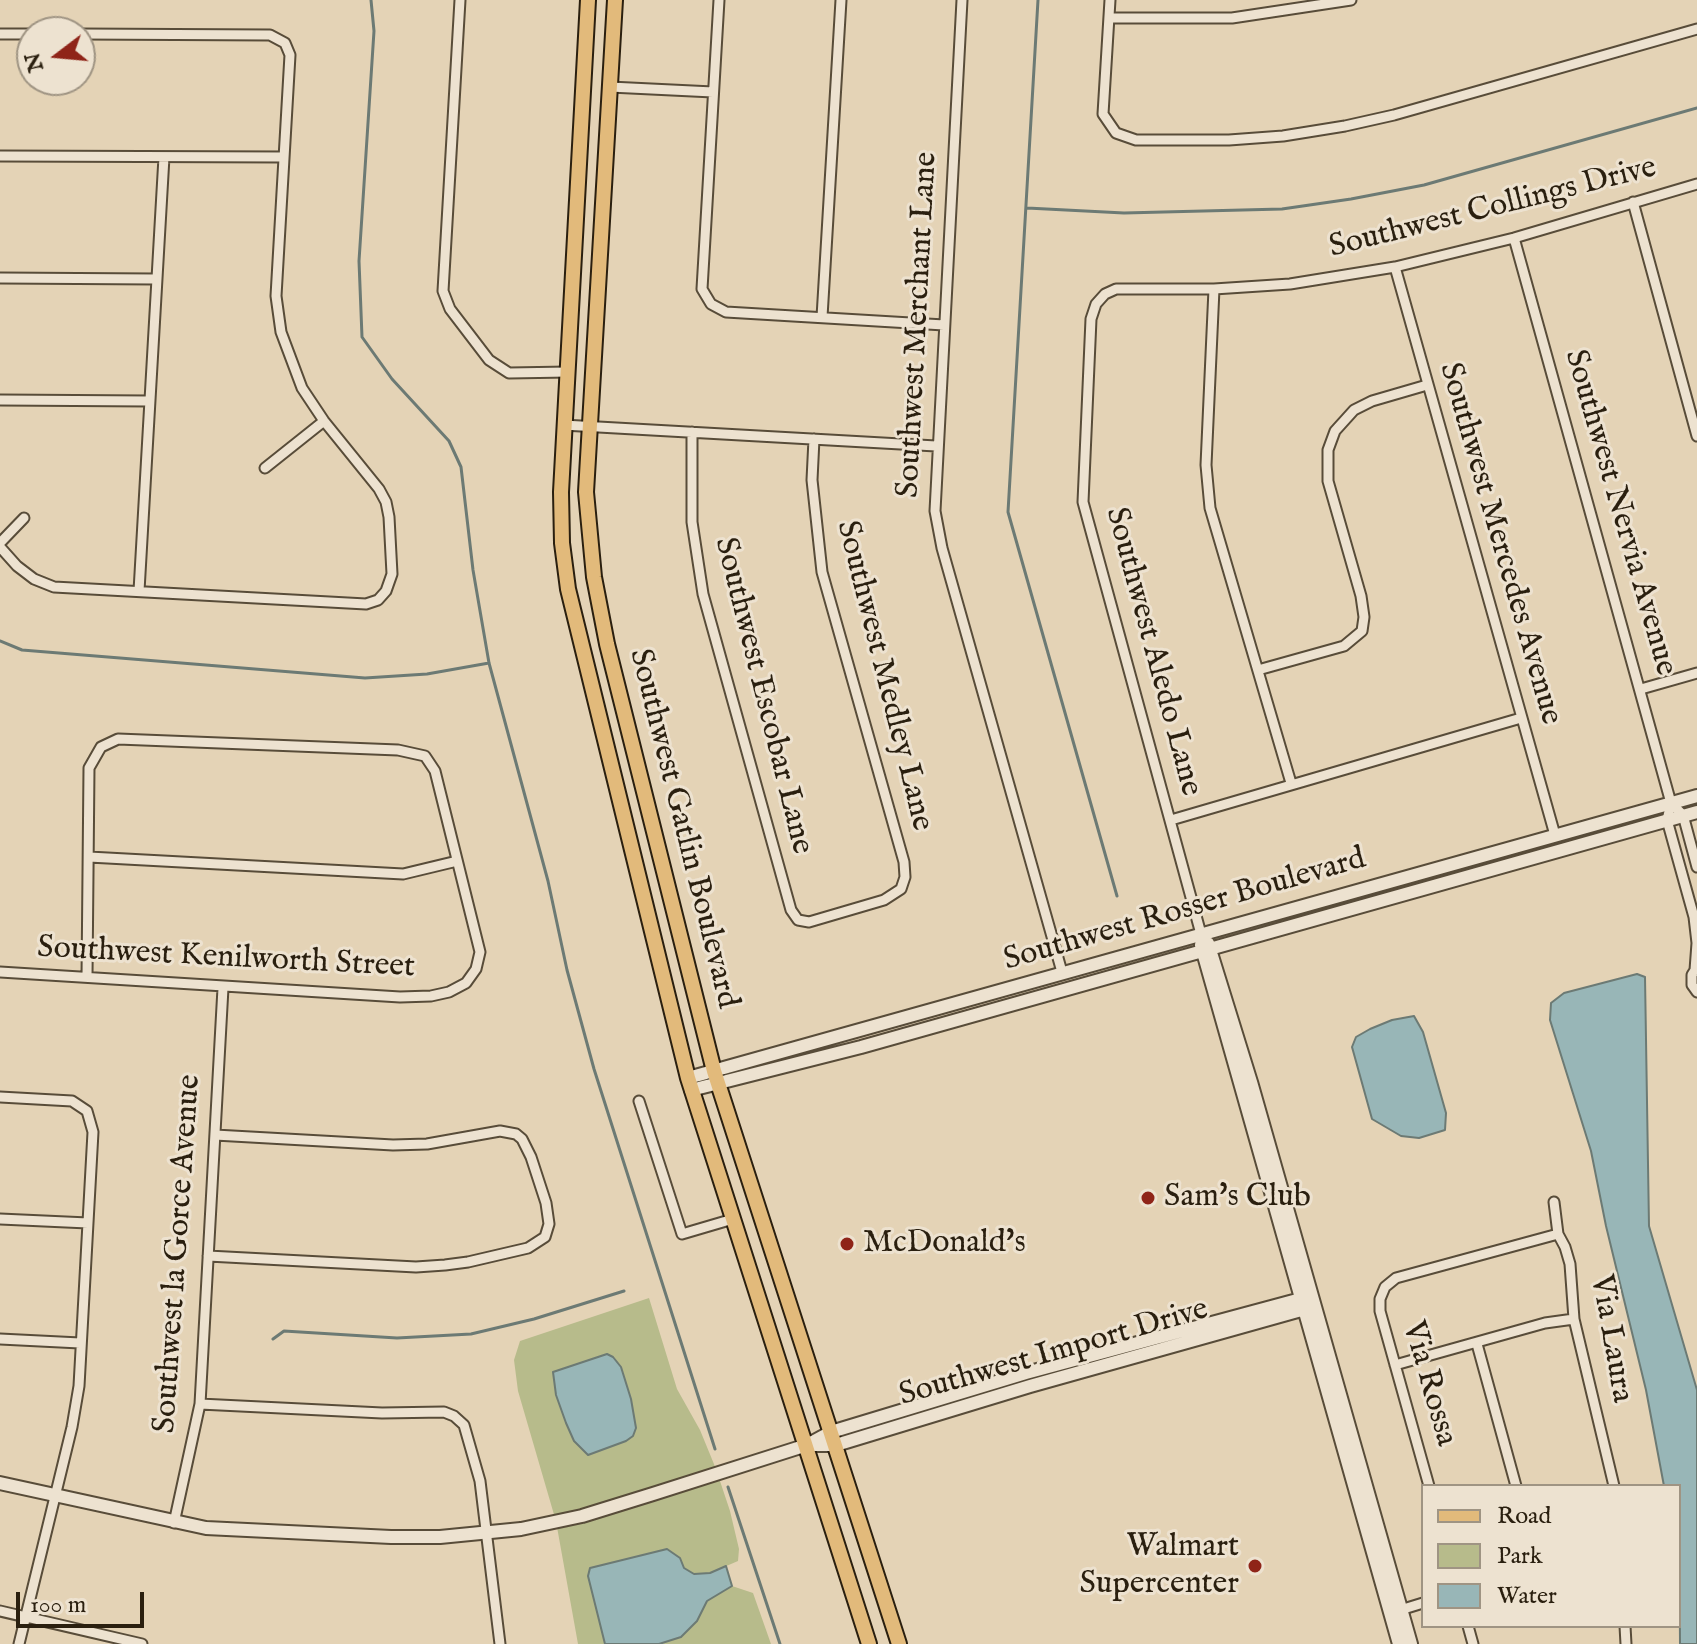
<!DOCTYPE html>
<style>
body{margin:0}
#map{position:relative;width:1697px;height:1644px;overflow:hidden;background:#e4d3b6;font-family:"IM FELL English",serif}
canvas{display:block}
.legend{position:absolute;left:1421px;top:1484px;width:260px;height:144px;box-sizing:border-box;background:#ede2d0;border:2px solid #9f9483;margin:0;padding:10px 14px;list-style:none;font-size:24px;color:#2a1f0f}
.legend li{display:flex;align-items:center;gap:16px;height:40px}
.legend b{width:40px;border:2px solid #9f9483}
.north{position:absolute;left:16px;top:16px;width:80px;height:80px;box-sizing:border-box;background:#ede2d0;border:2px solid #9f9483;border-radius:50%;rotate:254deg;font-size:22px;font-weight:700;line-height:32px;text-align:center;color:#2a1f0f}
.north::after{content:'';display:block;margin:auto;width:28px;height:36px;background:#8f2418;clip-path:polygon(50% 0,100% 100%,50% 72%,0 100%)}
.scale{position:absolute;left:16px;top:1592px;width:128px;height:36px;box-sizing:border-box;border:4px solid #2a1f0f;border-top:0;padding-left:10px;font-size:24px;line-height:28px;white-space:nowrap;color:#2a1f0f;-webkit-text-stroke:6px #ede2d0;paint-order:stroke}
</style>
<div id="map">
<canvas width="1697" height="1644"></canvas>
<ul class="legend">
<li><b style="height:10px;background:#e2ba7b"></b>Road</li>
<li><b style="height:22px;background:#b7bb8b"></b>Park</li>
<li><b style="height:22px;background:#98b6b7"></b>Water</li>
</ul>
<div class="north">N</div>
<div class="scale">100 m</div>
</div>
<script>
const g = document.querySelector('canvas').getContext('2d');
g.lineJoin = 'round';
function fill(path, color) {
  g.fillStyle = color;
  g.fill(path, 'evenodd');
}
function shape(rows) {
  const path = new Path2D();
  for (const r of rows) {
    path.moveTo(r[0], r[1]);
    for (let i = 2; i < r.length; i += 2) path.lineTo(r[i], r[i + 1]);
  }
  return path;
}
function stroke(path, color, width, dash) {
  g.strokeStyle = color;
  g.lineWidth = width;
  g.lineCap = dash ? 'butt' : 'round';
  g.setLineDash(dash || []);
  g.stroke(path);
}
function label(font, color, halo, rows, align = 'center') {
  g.font = font + ' "IM FELL English",serif';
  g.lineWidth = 6;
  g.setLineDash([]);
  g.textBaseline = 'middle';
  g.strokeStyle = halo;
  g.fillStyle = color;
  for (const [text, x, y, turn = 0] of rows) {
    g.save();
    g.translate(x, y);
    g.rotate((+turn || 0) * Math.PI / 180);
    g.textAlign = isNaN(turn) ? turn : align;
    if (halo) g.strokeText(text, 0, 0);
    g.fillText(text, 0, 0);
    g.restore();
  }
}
fill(shape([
 [649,1298,677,1389,700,1430,716,1469,555,1518,518,1391,514,1360,520,1341],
 [607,1354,621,1367,631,1399,636,1428,633,1436,626,1441,587,1455,553,1372],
 [719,1478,730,1511,739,1549,738,1561,710,1573,694,1574,684,1568,667,1549,590,1568,588,1576,605,1644,578,1644,557,1527],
 [732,1586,753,1593,771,1644,659,1644,681,1637,697,1621,707,1601]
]), '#b7bb8b');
const water = shape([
 [1637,974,1645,977,1649,1226,1697,1390,1697,1644,1680,1644,1679,1486,1664,1486,1646,1390,1606,1226,1591,1151,1550,1020,1551,1003,1564,993,1637,974],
 [1414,1016,1423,1032,1446,1113,1445,1130,1419,1138,1401,1136,1372,1119,1352,1047,1356,1037,1370,1029,1392,1020,1414,1016],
 [607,1354,613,1357,621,1367,631,1399,636,1428,633,1436,626,1441,588,1455,574,1441,566,1423,556,1395,553,1372,607,1354],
 [667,1549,680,1558,684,1568,694,1574,710,1573,726,1566,732,1586,707,1601,697,1621,681,1637,659,1644,605,1644,588,1576,590,1568,667,1549]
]);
fill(water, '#98b6b7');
stroke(water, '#6c7a74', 2);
stroke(shape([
 [371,0,374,31,359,261,362,337,392,379,449,441,461,467,473,570,489,663,548,881,567,970,594,1069,715,1449],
 [1038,0,1008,512,1117,896],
 [1027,208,1124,213,1282,209,1351,199,1424,185,1697,108],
 [0,641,22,650,365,678,427,674,489,663],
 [273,1339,284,1331,397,1338,471,1334,534,1319,624,1291],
 [728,1487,780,1644]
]), '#6c7a74', 3);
const minor = shape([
 [460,0,443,291,450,309,489,360,509,373,568,372],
 [719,0,702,289,711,304,726,312,944,325],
 [962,0,935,511,942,548,1062,972],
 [1110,0,1103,114,1116,133,1136,140,1229,140,1283,136,1345,126,1394,115,1697,29],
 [1109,18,1232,18,1351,0],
 [0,34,32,34],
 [610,87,713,92],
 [0,156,284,157],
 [1633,202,1697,436],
 [1514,238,1671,803,1667,820,1694,917,1697,943,1695,970],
 [1395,267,1555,835],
 [0,278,155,279],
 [1214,289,1206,465,1210,508,1291,783],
 [822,317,841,0],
 [0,400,149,401],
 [563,425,936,446],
 [692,432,692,522,703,594,791,910,798,920,809,922,884,900,901,889,905,877,904,862,822,572,812,480,814,439],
 [265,468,324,421],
 [0,543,24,518],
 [0,547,17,566,34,579,54,587,366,604,378,600,386,591,392,574,389,517,386,502,379,489,324,421,302,388,281,332,276,296,290,55,285,43,270,35,80,34],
 [139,591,164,157],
 [1258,670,1344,646,1362,631,1364,617,1361,596,1328,481,1328,450,1335,431,1354,410,1372,401,1427,385],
 [1641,689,1697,673],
 [1671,803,1683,815,1697,867],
 [1171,820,1521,718],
 [89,857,403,874,457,861],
 [1201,934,1083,502,1091,319,1096,304,1105,294,1116,289,1214,289,1290,284,1395,267,1514,238,1697,184],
 [1697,967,1692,975,1692,985,1697,992],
 [0,972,400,997,431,996,449,992,466,983,476,969,480,952,435,771,425,756,398,750,118,739,101,747,89,768,87,977],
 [0,1097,72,1101,87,1111,93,1132,79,1386,72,1427,19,1644],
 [639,1101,682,1234,733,1219],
 [1554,1202,1558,1234,1565,1247,1570,1264,1574,1319,1614,1486],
 [0,1219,88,1223],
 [208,1256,416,1267,445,1265,468,1262,528,1248,545,1237,549,1224,546,1203,531,1157,522,1139,516,1134,500,1131,427,1144,393,1145,215,1135],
 [0,1339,80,1343],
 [1477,1344,1516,1486],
 [1395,1365,1545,1323,1574,1319],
 [200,1404,382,1413,444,1412,454,1416,464,1425,480,1481,500,1644],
 [1429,1486,1380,1311,1380,1299,1385,1287,1396,1278,1558,1234],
 [174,1523,200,1404,223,988],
 [0,1611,142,1644],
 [1397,1611,1423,1603],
 [1468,1626,1473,1644],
 [1625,1626,1626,1644]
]);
const tertiary = shape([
 [1208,943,1251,1082,1411,1644],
 [1201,945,1399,1644],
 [688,1078,1697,796],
 [691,1090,861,1047,1697,812],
 [810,1445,836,1445,1030,1386,1312,1307],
 [0,1483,206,1528,391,1537,440,1537,521,1529,582,1516,653,1494,807,1445,831,1432,1026,1373,1312,1296]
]);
const primary = shape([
 [588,0,561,492,562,543,568,589,688,1078,869,1644],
 [615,0,586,492,594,577,607,644,714,1071,899,1644]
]);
stroke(minor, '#584c39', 13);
stroke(tertiary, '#584c39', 16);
stroke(primary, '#2a1f0f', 18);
stroke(minor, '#ede2d0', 9);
stroke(tertiary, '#ede2d0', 12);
stroke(primary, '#e2ba7b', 14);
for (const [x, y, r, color] of [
 [1148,1198,8,"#8f2418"],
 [847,1244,8,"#8f2418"],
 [1255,1566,8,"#8f2418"]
]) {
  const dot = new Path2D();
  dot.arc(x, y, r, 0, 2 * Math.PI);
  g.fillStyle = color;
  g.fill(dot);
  stroke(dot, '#ede2d0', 3);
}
label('32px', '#2a1f0f', '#ede2d0', [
 ["Southwest Collings Drive",1493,209,-14],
 ["Southwest Merchant Lane",919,325,-87],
 ["Southwest Nervia Avenue",1619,513,74],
 ["Southwest Mercedes Avenue",1499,544,74],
 ["Southwest Aledo Lane",1152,652,75],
 ["Southwest Medley Lane",883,676,76],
 ["Southwest Escobar Lane",762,696,76],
 ["Southwest Gatlin Boulevard",682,829,76],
 ["Southwest Rosser Boulevard",1185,911,-16],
 ["Southwest Kenilworth Street",226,959,3],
 ["Southwest la Gorce Avenue",179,1254,-86],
 ["Via Laura",1610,1339,80],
 ["Southwest Import Drive",1054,1354,-16],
 ["Via Rossa",1428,1384,74]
]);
label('32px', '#2a1f0f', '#ede2d0', [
 ["Sam's Club",1164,1198],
 ["McDonald's",863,1244],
 ["Walmart",1239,1548,"right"],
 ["Supercenter",1239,1585,"right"]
], 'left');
</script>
